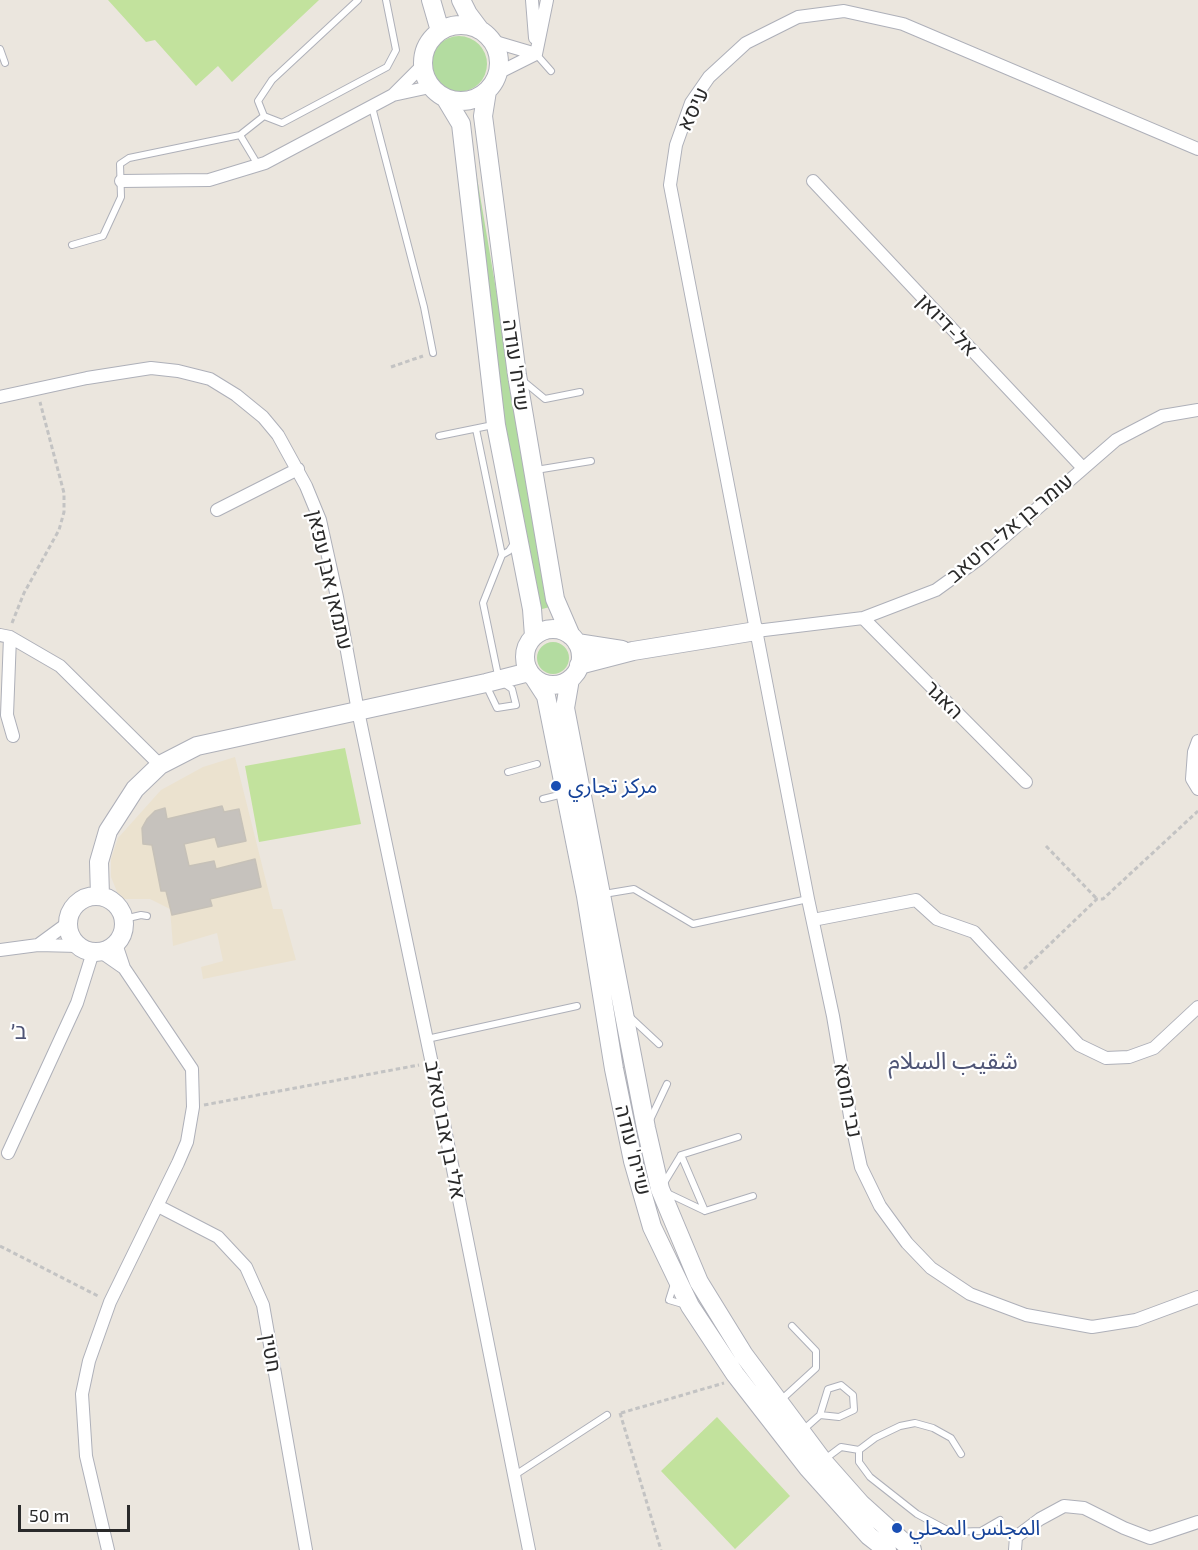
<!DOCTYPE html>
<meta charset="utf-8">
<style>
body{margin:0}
#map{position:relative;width:1198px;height:1550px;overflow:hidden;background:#ebe6de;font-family:"Exo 2",sans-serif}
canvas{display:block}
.scale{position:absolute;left:18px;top:1505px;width:112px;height:27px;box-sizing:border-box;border:3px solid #2a2a2a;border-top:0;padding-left:8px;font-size:18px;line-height:21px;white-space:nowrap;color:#2a2a2a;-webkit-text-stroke:4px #fff;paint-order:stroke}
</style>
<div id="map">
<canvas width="1198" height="1550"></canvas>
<div class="scale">50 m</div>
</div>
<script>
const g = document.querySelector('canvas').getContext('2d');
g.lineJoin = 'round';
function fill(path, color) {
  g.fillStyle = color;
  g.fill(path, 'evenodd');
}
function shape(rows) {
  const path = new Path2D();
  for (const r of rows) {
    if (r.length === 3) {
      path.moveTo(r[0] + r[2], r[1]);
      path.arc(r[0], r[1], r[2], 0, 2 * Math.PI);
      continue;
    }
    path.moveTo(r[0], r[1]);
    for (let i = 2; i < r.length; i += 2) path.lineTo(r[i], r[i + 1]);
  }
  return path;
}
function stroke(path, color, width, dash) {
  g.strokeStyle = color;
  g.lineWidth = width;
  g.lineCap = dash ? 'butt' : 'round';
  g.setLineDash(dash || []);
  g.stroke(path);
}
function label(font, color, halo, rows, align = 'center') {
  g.font = font + ' "Exo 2","Noto Sans Arabic",Heebo,sans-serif';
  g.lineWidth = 4.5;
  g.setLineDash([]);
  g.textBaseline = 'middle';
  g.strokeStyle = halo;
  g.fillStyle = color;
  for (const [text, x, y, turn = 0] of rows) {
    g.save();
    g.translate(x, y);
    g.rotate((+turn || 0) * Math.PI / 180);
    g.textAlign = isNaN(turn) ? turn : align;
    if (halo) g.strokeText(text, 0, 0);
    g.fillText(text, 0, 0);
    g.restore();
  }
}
fill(shape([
 [235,757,273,909,282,909,296,960,203,979,201,967,223,961,217,933,173,946,170,909,150,899,120,899,111,877,111,859,118,838,161,790,203,767]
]), '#ebe2cf');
fill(shape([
 [459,64,28],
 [466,113,550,607,538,610,451,116],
 [553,658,16]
]), '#b3dca0');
fill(shape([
 [108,0,319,0,232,82,218,66,196,86,155,40,146,42],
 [345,748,361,824,259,842,245,766],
 [717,1417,790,1496,735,1549,661,1471]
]), '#c2e29d');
const building = shape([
 [222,806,224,812,239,809,246,841,218,847,215,837,184,844,189,866,214,861,216,869,255,859,261,887,210,899,212,906,172,915,166,891,161,891,152,845,143,844,142,828,147,819,155,811,165,808,167,819,222,806]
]);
fill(building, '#c6c2bd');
stroke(building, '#c6c1b8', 1.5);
const lane = shape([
 [358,0,272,80,258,101,264,116,282,123,387,67,396,50,386,0],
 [0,49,5,63],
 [536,54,551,71],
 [372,107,424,307,433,353],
 [240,135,258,165],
 [72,245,103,236,121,197,120,164,129,158,240,135,264,116],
 [522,380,545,399,580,392],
 [476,429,502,555,483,603,499,680,512,689,516,705,497,708,486,685],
 [439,436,493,425],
 [536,470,591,461],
 [502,555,509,551,515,542],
 [508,772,537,764],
 [543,799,563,794],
 [604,894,634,889,693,924,808,899],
 [124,919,141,915,147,916],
 [630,1017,659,1044],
 [427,1039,577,1006],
 [650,1120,667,1084],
 [681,1155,705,1211],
 [664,1183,681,1155,738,1137],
 [665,1192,705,1211,753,1196],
 [674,1284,669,1300,686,1305],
 [781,1400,816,1368,816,1351,792,1326],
 [803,1430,820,1415,839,1417,854,1410,853,1395,841,1385,828,1389,820,1415],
 [961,1454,951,1438,933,1428,915,1423,900,1426,875,1438,859,1450,859,1462,870,1477,917,1514,951,1532,981,1531,1000,1520],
 [825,1459,841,1447,859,1450],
 [515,1475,607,1415]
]);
const street = shape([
 [532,0,535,38],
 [492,41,536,54],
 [536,54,547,0],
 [498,73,536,54],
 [393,95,422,66],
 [1198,149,903,24,844,11,798,17,746,43,709,77,691,103,676,145,670,185,808,899,833,1016,850,1116,861,1167,880,1206,907,1243,931,1268,970,1294,1026,1315,1092,1327,1136,1320,1198,1297],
 [121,181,209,180,265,163,393,95,430,87],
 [813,181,1082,467],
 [0,397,87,378,151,368,178,371,210,379,236,395,263,417,278,435,306,486,320,520,337,597,358,711,432,1064,529,1550],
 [217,510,298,469],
 [863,618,1026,782],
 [756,631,863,618,936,590,979,559,1116,440,1162,416,1198,410],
 [0,635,10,637,60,666,160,765],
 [10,637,7,715,13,736],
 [1198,741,1194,752,1192,779,1198,789],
 [813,920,916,900,937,919,974,932,1079,1045,1106,1058,1129,1057,1154,1048,1198,1007],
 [38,945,68,923],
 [0,950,38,945,78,946],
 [101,952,124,968],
 [8,1153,77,1003,93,952],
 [158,1206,218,1237,246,1267,263,1305,306,1550],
 [108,1550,86,1456,82,1394,89,1361,110,1302,178,1163,187,1142,193,1107,192,1069,124,968,116,944],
 [1015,1550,1016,1537,1040,1519,1064,1506,1084,1508,1124,1528,1150,1538,1198,1522]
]);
const secondary = shape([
 [431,0,440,31],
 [461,0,468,14,480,30],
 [461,63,38],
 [487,91,483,116,517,375,555,599,571,636],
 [446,99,461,124,496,425,532,609,534,636],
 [553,657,28],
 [577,643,622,650],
 [579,665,633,651,756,631],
 [535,679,546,696,586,896,614,1069,633,1161,652,1227,690,1306,735,1374,808,1468,869,1536,887,1550],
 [570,679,565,708,646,1128,660,1189,699,1282,744,1355,823,1461,861,1504,912,1550],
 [96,924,28],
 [100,896,99,862,108,831,135,789,160,765,197,746,486,683,529,672]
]);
stroke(lane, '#aeb0b9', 8);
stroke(street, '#aeb0b9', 14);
stroke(secondary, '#aeb0b9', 20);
stroke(shape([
 [391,367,423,356],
 [12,623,24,593,59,530,64,512,64,493,40,402],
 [1046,846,1097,899],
 [1024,969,1097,899,1103,899,1198,811],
 [204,1105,419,1065],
 [0,1246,100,1297],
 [620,1413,661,1550],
 [621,1413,724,1383]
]), '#c3c3c3', 3, [4.5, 3]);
stroke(lane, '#fff', 6);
stroke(street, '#fff', 12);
stroke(secondary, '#fff', 18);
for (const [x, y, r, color] of [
 [556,786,6,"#1a4fb4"],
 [897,1528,6,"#1a4fb4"]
]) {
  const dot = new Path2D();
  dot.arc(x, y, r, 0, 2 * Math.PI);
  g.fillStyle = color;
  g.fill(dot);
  stroke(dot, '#fff', 2);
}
label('21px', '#2a2a2a', '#fff', [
 ["עיסא",693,109,-64],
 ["אל-דיואן",947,325,46],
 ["שייח' עודה",516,365,82],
 ["עומר בן אל-ח'טאב",1010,528,-40],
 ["עתמאן אבן עפאן",330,580,77],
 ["האגר",944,700,45],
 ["נבי מוסא",848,1100,79],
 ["אלי בן אבו טאלב",445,1130,79],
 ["שייח' עודה",633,1150,76],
 ["חטין",271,1353,80]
]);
label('21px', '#164399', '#fff', [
 ["مركز تجاري",568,786],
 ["المجلس المحلي",909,1528]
], 'left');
label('22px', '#4f5576', '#fff', [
 ["ב׳",19,1032]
]);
label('24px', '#4f5576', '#fff', [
 ["شقيب السلام",953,1061]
]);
</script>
